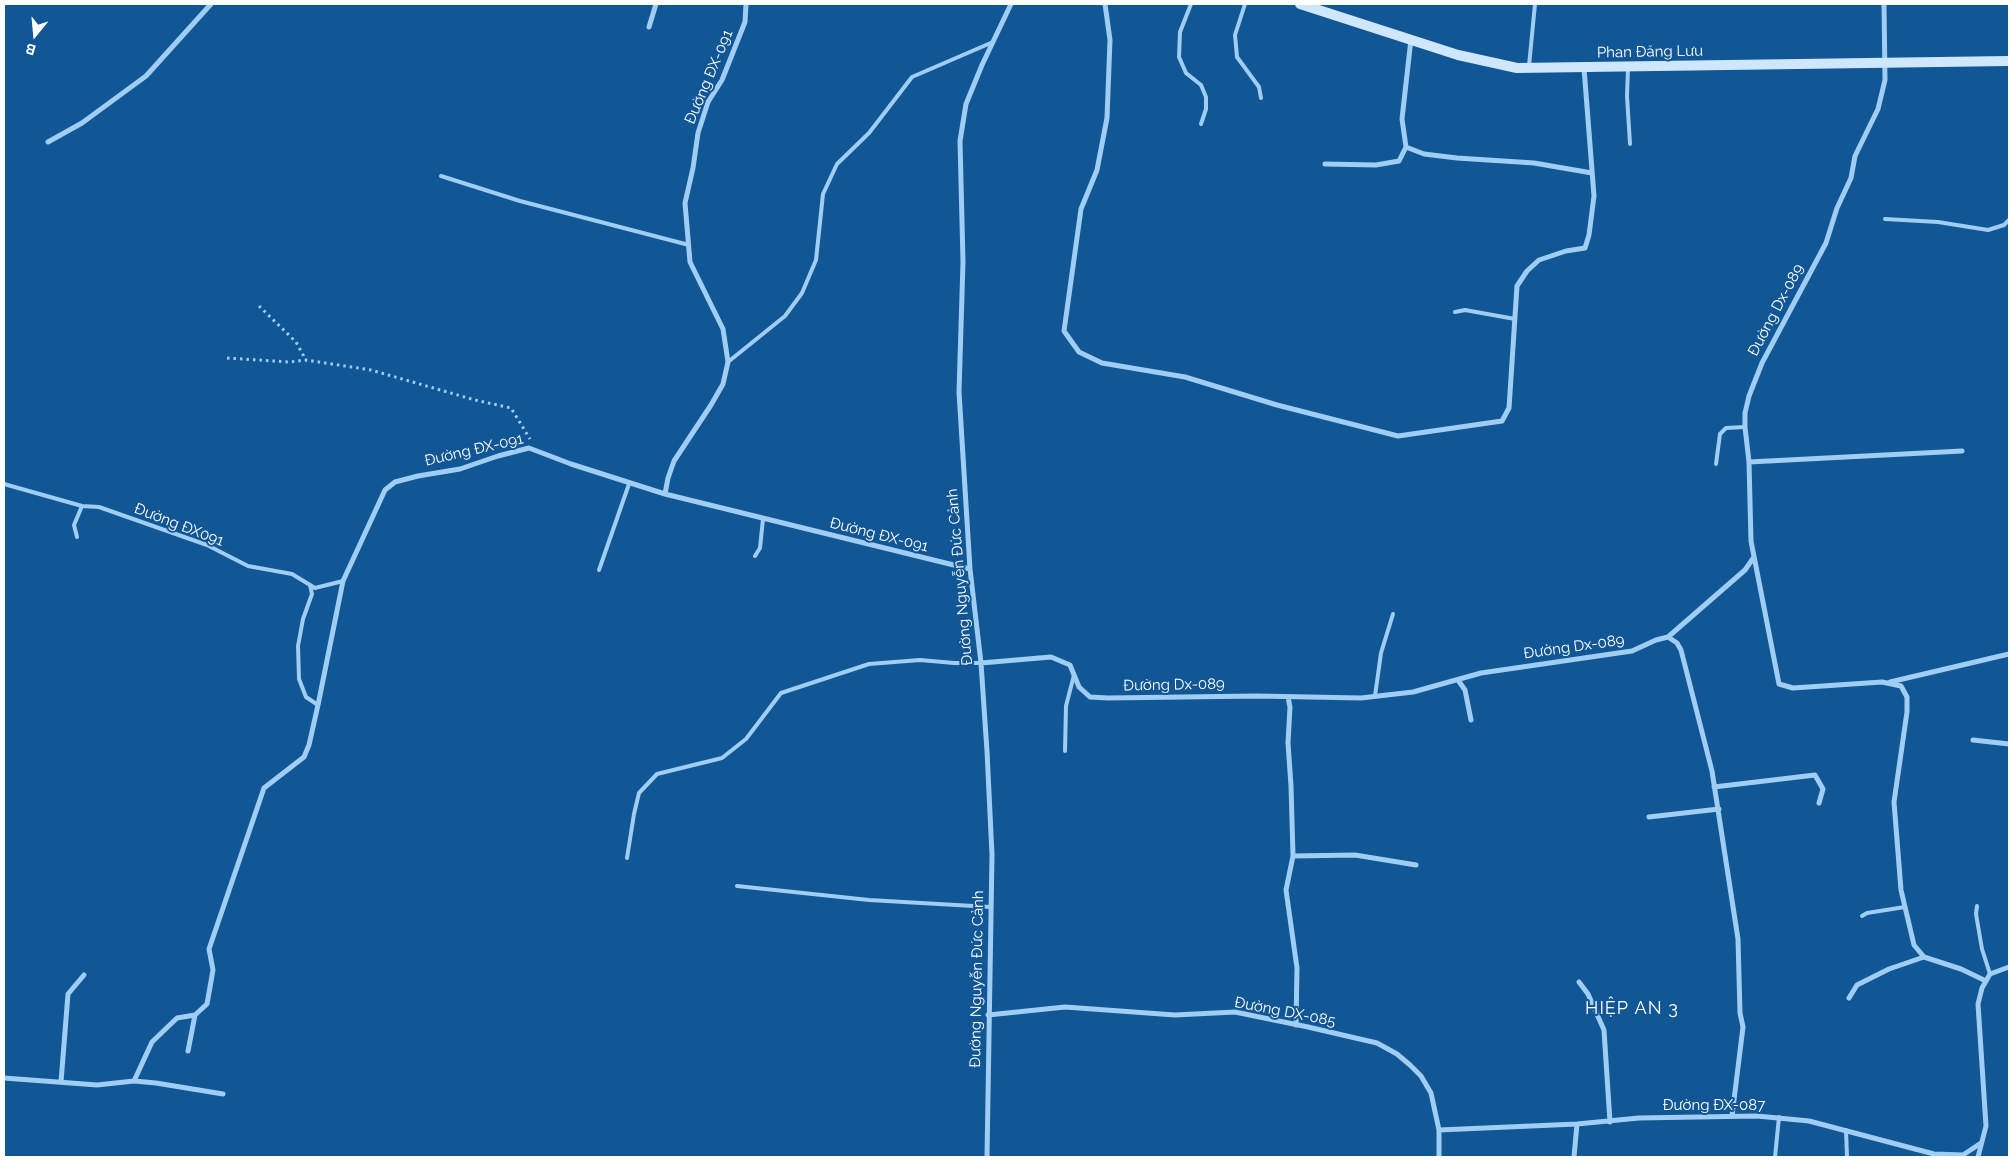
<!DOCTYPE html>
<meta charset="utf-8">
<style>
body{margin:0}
#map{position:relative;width:2013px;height:1161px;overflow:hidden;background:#115695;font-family:Raleway,sans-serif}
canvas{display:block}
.frame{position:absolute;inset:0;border:5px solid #fff;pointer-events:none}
.north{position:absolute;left:10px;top:10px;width:50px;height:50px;-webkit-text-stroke:4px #115695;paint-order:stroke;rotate:197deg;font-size:14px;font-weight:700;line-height:20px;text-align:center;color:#fff}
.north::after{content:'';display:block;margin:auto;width:18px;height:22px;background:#fff;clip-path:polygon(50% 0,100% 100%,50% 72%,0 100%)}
</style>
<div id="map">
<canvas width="2013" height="1161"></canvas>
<div class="frame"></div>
<div class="north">B</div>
</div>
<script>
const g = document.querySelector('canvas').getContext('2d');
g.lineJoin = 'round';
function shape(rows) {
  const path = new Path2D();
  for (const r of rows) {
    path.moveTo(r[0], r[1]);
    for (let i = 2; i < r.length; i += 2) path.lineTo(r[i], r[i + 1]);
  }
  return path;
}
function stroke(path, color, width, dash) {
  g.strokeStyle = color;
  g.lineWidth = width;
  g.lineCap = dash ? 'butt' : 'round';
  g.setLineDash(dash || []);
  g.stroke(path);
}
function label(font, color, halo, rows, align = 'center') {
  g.font = font + ' Raleway,sans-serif';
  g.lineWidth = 4;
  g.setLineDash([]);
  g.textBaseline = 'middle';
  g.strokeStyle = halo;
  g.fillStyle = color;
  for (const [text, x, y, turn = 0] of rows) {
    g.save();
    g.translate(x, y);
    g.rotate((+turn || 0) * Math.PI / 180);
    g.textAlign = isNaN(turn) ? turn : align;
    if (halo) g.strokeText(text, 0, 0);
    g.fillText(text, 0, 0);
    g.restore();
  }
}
stroke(shape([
 [259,306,296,342,306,360],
 [227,358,289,362,306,360,371,370,475,400,511,408,530,439]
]), '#a0cdf3', 3, [2.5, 4]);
stroke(shape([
 [1191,4,1180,32,1179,57,1186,73,1201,85,1206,97,1206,109,1201,124],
 [1245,4,1235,35,1237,57,1259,87,1261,98],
 [1529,66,1535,4],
 [1628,69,1627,96,1630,144],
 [441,176,520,201,689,245],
 [1885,219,1938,222,1988,230,2004,225,2009,220],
 [1455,312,1465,310,1515,319],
 [728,362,785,316,802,293,816,260,823,194,837,164,869,133,912,77,993,42],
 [1716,464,1720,434,1726,428,1745,427],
 [4,484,82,506,99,507,207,545,248,566,292,574,315,588,343,581],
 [77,537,74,525,82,506],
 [755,556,760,548,763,519],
 [599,570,629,484],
 [310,585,312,594,303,619,298,646,299,679,306,697,318,705],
 [1375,696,1381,653,1393,614],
 [1065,751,1066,706,1074,675],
 [627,858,634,814,639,793,657,774,722,758,746,739,781,693,869,664,920,660,954,663,981,663],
 [737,886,869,900,991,907],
 [1977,906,1976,914,1982,949,1990,974],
 [1862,916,1867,913,1905,907],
 [1846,1130,1847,1157],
 [1775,1157,1779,1117]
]), '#a0cdf3', 4);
stroke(shape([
 [1105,4,1110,40,1107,118,1097,170,1081,209,1064,331,1079,352,1102,363,1185,377,1277,405,1398,436,1502,421,1509,408,1517,286,1527,271,1539,260,1566,251,1585,248,1589,235,1594,196,1584,68],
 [1884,4,1885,80,1878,109,1855,156,1851,178,1837,208,1826,243,1762,363,1749,396,1745,413,1745,427,1749,462,1751,541,1779,684,1793,688,1882,682,1901,686,1907,697,1907,712,1894,802,1901,890,1914,945,1924,957,1961,969,1986,981],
 [649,27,656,4],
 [48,142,82,123,146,76,211,4],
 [1406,147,1424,154,1457,158,1534,163,1592,173],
 [1325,164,1376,165,1399,161,1406,147,1402,119,1411,39],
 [1749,462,1962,451],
 [665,494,668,478,674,461,711,405,723,384,728,362,723,329,690,262,685,203,693,168,698,133,708,102,722,80,745,22,746,4],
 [1668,637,1677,643,1681,650,1712,771,1738,939,1740,1013,1743,1027,1732,1116],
 [981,663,1051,657,1070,665,1079,687,1090,697,1108,698,1257,696,1361,698,1413,692,1481,673,1632,651,1656,640,1668,637,1745,570,1754,557],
 [1458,680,1465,690,1471,720],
 [1890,682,2009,654],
 [1288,697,1290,707,1288,743,1291,786,1293,856,1286,890,1297,968,1296,1025],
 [1973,740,2009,744],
 [1714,787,1815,775,1823,789,1819,803],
 [1649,817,1719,809],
 [1293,856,1355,855,1416,865],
 [1579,982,1588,994,1604,1030,1610,1122],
 [1849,998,1857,985,1889,969,1924,957],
 [988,1015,1065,1007,1175,1015,1235,1012,1308,1027,1377,1043,1397,1054,1410,1065,1421,1076,1431,1093,1439,1130,1439,1157],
 [188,1051,195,1015],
 [4,1078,97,1085,134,1081,156,1083,223,1094],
 [134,1081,152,1042,177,1018,195,1015,207,1004,213,970,209,949,264,788,304,757,309,745,318,705,343,581,385,490,395,482,418,476,460,469,498,456,529,448,571,464,665,494,970,569],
 [61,1082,68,994,84,975],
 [1439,1130,1577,1124,1639,1118,1757,1116,1809,1121,1934,1154,1963,1155,1981,1143],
 [987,1157,992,855,987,751,981,663,970,569,959,392,963,262,960,141,966,104,982,65,1011,4],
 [1574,1157,1577,1124],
 [1978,1157,1986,1126,1978,1004,1982,988,1990,974,2009,967]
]), '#a0cdf3', 5);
stroke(shape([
 [1300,4,1458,55,1517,68,2009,61]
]), '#cfe7fd', 10);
label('15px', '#fff', '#115695', [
 ["Phan Đăng Lưu",1650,52,-1],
 ["Đường ĐX-091",709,77,-67],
 ["Đường Dx-089",1776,310,-62],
 ["Đường ĐX-091",474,450,-13],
 ["Đường ĐX091",179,525,21],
 ["Đường ĐX-091",879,535,14],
 ["Đường Nguyễn Đức Cảnh",960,577,-95],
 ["Đường Dx-089",1574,647,-8],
 ["Đường Dx-089",1174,685,-1],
 ["Đường Nguyễn Đức Cảnh",977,979,-89],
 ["Đường DX-085",1285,1012,11],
 ["Đường ĐX-087",1714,1105]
]);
g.letterSpacing = '1px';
label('18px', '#fff', '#115695', [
 ["HIỆP AN 3",1632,1009]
]);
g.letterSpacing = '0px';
</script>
